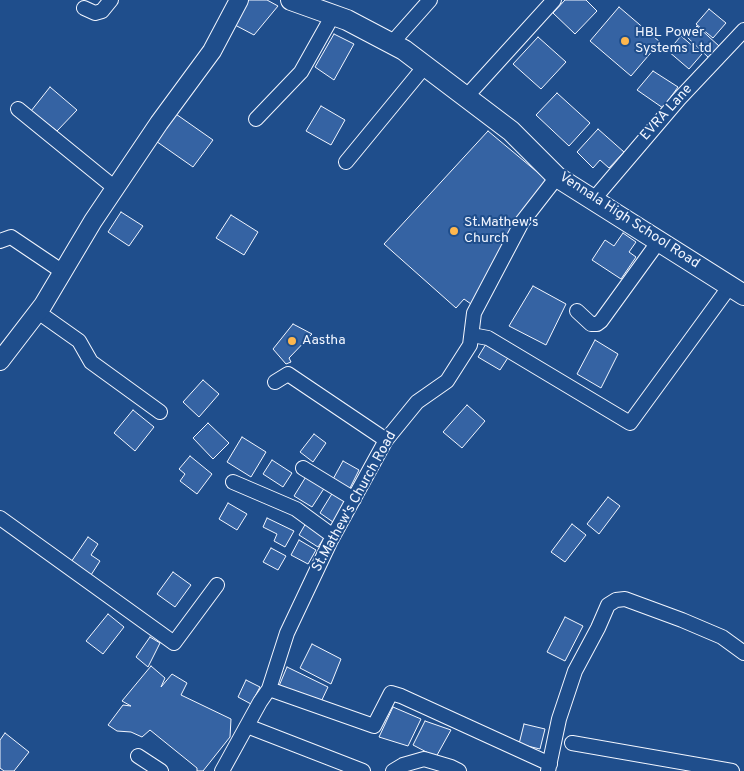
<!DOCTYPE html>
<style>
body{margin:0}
canvas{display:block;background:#1f4e8c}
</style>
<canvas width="744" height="771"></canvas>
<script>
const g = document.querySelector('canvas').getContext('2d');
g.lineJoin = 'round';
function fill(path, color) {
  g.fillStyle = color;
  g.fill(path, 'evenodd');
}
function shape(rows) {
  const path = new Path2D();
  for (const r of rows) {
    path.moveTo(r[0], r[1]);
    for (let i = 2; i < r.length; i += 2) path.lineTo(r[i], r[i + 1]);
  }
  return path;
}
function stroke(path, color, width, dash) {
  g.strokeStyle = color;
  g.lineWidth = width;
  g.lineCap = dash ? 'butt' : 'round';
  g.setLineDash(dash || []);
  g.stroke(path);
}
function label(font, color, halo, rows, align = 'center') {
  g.font = font + ' Overpass,sans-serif';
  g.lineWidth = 4;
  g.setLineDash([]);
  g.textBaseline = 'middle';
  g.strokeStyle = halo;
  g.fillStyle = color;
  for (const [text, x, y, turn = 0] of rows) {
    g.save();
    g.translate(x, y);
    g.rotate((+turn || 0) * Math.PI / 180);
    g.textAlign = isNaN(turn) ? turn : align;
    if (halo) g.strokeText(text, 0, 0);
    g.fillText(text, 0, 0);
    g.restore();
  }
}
const building = shape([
 [246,0,267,0,278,6,254,35,235,25,246,0],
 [565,0,586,0,597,11,575,34,553,13,565,0],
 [619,7,660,42,631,76,590,41,619,7],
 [709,9,726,23,713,38,696,24,709,9],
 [697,26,719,46,709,58,687,37,697,26],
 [334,34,354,44,334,80,315,67,334,34],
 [681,36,702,54,689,69,668,51,681,36],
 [538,37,566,62,541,89,513,64,538,37],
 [653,71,678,87,663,108,637,90,653,71],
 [50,87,77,110,57,131,31,111,50,87],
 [557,93,590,123,569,146,536,115,557,93],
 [321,106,345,120,331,145,306,131,321,106],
 [173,112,213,140,193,167,153,139,173,112],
 [598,129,624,152,609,168,600,160,593,168,577,152,598,129],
 [488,131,548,181,471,304,464,299,456,308,384,244,488,131],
 [121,212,143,226,129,246,108,232,121,212],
 [231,215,258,232,244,255,216,238,231,215],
 [623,233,636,242,629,252,636,257,621,279,592,260,605,240,614,246,623,233],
 [533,286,566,304,546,345,509,326,533,286],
 [293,324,312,334,289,358,291,362,286,364,273,349,293,324],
 [489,339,511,353,500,370,478,357,489,339],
 [595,340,618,354,601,388,577,374,595,340],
 [203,380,219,394,199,417,183,402,203,380],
 [467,405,485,421,462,448,443,432,467,405],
 [133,410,154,427,135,451,114,433,133,410],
 [208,423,229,443,213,459,193,438,208,423],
 [314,434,326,443,313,462,300,452,314,434],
 [242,437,266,452,251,477,227,462,242,437],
 [190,456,212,474,197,494,180,481,185,474,179,469,190,456],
 [272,460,292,473,283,487,263,474,272,460],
 [343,461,359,470,349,490,332,481,343,461],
 [307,475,325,487,312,507,294,496,307,475],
 [333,492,346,501,333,522,320,513,333,492],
 [608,497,620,506,599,534,587,524,608,497],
 [228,503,247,514,237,530,219,519,228,503],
 [267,518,294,531,285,547,274,541,277,534,263,527,267,518],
 [306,523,326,535,318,547,299,535,306,523],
 [572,524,586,535,565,562,551,552,572,524],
 [88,537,98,544,91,555,100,561,91,575,71,562,88,537],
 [299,540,316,550,308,564,291,555,299,540],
 [271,548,286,556,278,570,263,562,271,548],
 [173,572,191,585,175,607,157,594,173,572],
 [108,614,124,627,103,654,86,641,108,614],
 [565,617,583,626,565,661,547,652,565,617],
 [150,637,160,643,148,667,136,657,150,637],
 [312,644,341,659,331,684,300,668,312,644],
 [151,666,165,678,161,687,172,674,187,683,181,695,231,719,230,737,203,771,197,771,197,768,150,730,142,737,131,732,117,731,108,725,123,705,131,706,122,701,151,666],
 [287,667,328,687,320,704,279,686,287,667],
 [246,680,260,687,251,704,238,697,246,680],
 [393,707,421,719,408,746,379,737,393,707],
 [425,721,451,730,436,757,413,745,425,721],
 [524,724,545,729,540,749,519,744,524,724],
 [5,733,29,752,14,771,4,771,0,768,0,740,5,733]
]);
fill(building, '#3563a3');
stroke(building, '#f2f6ff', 1);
const minor = shape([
 [84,8,95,13,102,11,111,0],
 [391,44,430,0],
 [466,97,554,0],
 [18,109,115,188],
 [256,119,301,72,333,15],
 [346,162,425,66],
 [593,200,679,99,744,30],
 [0,241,11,237,63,272],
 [577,311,591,324,597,324,601,321,659,241],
 [38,312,79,341,91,362,160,412],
 [472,335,488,338,630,423,730,286],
 [275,382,288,374,386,440],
 [303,468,354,499],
 [233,482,296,509,333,536],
 [0,518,174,643,217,585],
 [269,689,374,726,391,693,401,696,550,764],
 [247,726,363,771],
 [572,743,732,771],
 [138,756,161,771],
 [222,771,260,702,269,689,287,633,330,542,386,440,417,402,447,381,470,345,474,313,522,222,557,177],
 [393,771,403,765,424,759,451,767,459,771],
 [548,771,559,719,575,671,598,628,608,605,616,600,625,599,682,620,722,637,744,653]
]);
const tertiary = shape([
 [0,361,43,305,93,221,159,123,212,51,239,0]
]);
const secondary = shape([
 [291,0,347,20,404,50,511,131,557,177,744,295]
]);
stroke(minor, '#f2f6ff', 16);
stroke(tertiary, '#f2f6ff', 20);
stroke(secondary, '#f2f6ff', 22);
stroke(minor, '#1f4e8c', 14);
stroke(tertiary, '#1f4e8c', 18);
stroke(secondary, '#1f4e8c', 20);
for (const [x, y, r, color] of [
 [625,41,5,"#ffb74d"],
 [454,231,5,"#ffb74d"],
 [292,341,5,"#ffb74d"]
]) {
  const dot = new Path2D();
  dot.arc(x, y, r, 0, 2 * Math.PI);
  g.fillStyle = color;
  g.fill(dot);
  stroke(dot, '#1f4e8c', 2);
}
label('14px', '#f2f6ff', '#1f4e8c', [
 ["HBL Power",635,33],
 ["Systems Ltd",635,49],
 ["St.Mathew's",464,223],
 ["Church",464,239],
 ["Aastha",302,341]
], 'left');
label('14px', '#f2f6ff', '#1f4e8c', [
 ["EVRA Lane",667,113,-48],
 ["Vennala High School Road",629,221,33],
 ["St.Mathew's Church Road",355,502,-61]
]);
</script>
